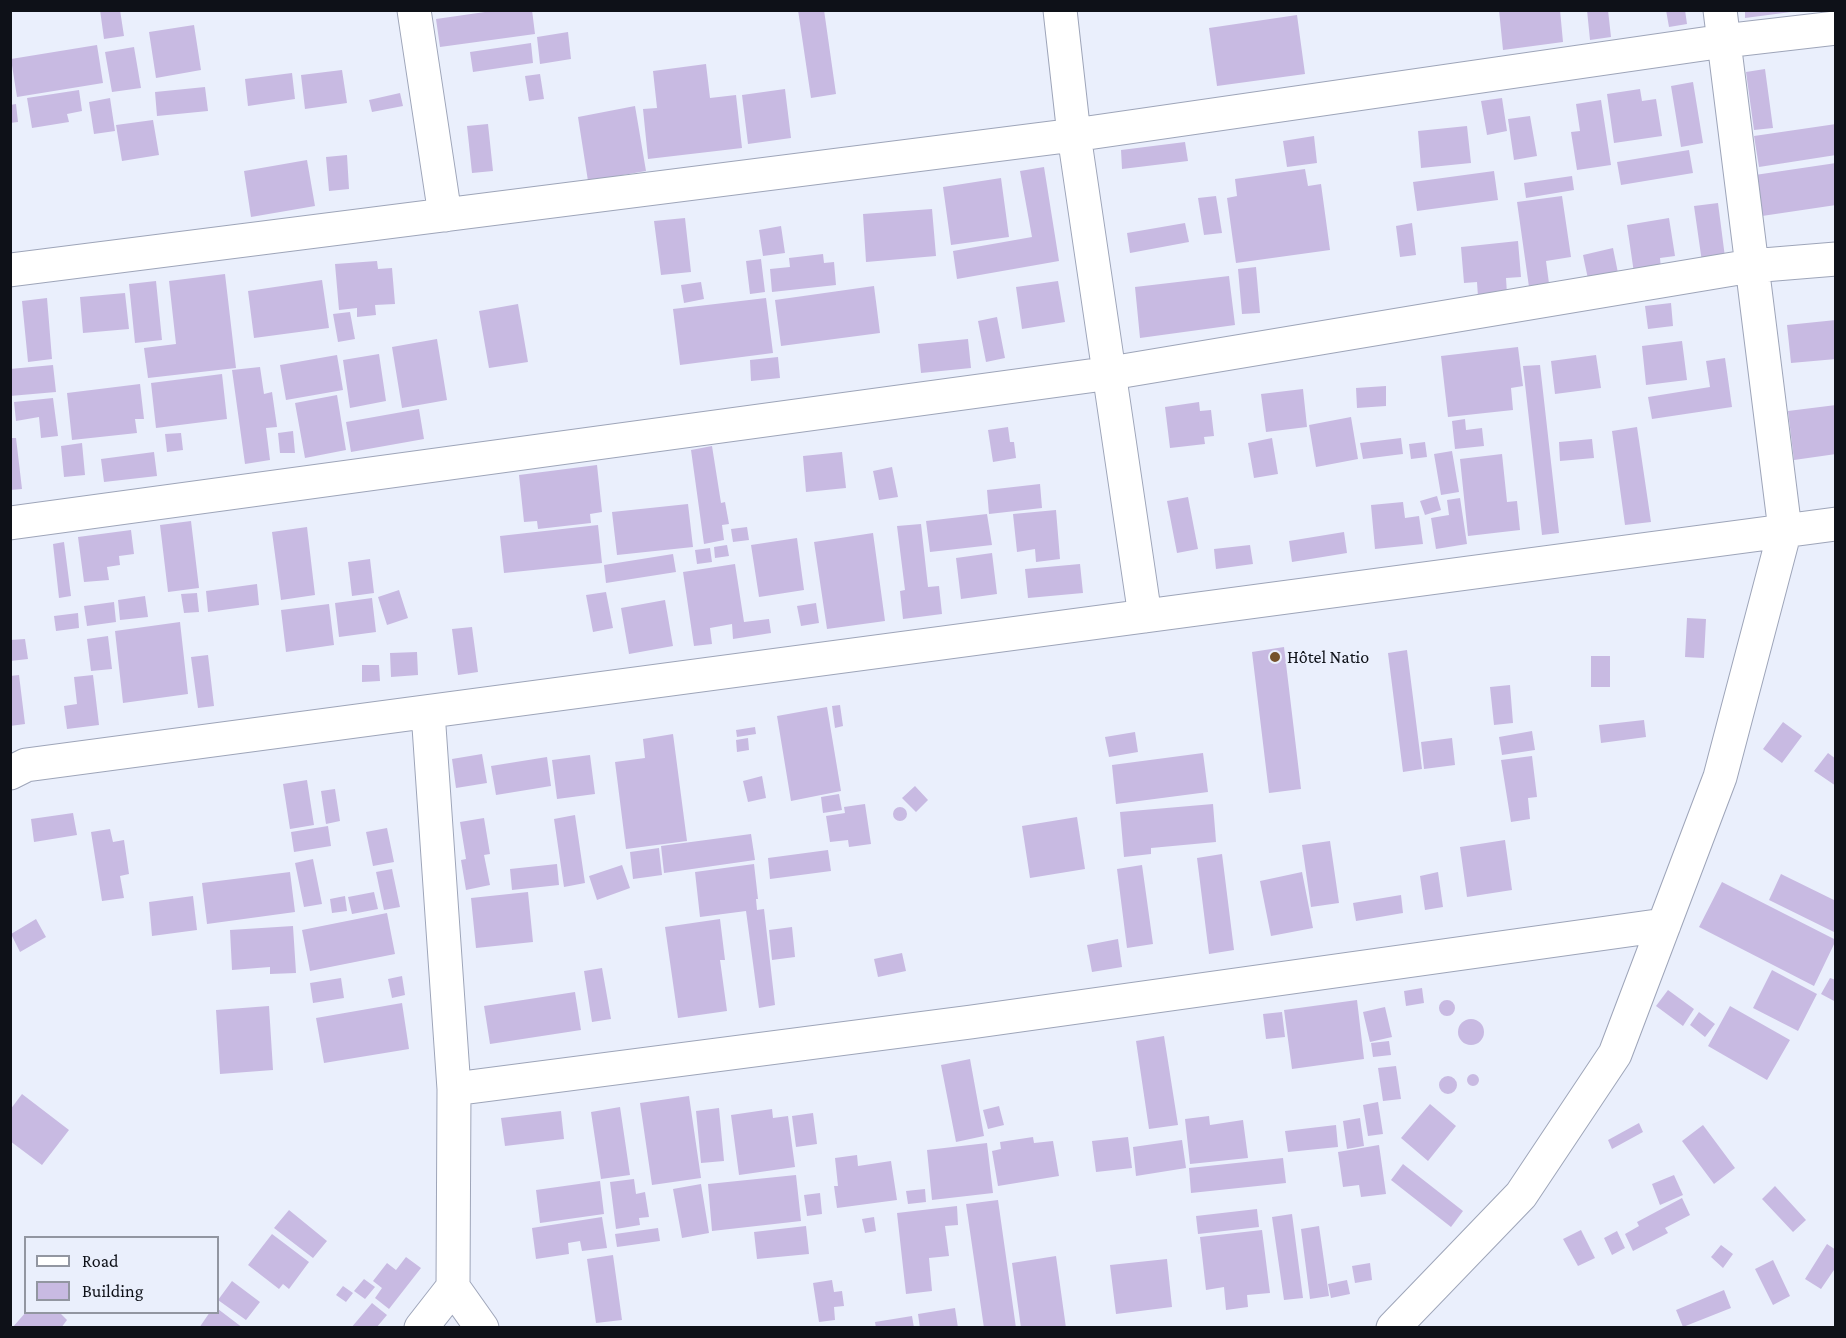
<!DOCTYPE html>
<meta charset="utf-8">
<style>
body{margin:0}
#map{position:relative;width:1846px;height:1338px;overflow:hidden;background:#eaeffc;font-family:"Crimson Pro",serif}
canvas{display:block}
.frame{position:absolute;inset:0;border:12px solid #0e1118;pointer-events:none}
.legend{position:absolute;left:24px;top:1236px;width:195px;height:78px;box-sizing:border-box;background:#eaeffc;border:2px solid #9296a1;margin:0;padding:8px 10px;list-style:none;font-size:18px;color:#0e1118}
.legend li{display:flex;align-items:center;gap:12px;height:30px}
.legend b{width:30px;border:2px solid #9296a1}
</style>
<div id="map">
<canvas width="1846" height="1338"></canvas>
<div class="frame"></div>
<ul class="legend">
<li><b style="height:8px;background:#fff"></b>Road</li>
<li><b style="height:16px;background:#c8bae2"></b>Building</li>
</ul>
</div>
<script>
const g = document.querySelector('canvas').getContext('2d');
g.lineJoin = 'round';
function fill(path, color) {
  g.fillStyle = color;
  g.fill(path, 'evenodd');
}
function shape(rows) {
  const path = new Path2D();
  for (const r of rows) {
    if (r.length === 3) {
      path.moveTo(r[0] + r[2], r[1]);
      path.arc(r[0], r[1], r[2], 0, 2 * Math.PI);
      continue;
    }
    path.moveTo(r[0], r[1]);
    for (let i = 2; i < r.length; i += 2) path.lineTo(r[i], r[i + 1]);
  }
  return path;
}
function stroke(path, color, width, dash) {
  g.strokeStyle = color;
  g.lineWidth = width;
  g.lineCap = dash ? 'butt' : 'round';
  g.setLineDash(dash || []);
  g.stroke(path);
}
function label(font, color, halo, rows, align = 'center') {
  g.font = font + ' "Crimson Pro",serif';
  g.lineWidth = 4.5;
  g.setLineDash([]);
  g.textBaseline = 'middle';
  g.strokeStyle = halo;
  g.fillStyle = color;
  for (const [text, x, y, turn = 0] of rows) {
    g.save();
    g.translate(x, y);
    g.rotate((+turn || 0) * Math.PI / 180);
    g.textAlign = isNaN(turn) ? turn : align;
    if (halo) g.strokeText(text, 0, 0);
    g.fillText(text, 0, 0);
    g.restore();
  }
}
fill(shape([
 [100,10,120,10,124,36,104,39],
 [499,10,532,10,535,34,440,47,436,19],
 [798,10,824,10,836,94,811,98],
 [1499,10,1560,10,1563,42,1503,50],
 [1587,10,1608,10,1611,37,1590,40],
 [1666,10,1685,10,1687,24,1669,27],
 [1745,10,1791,10,1791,12,1745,18],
 [1297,15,1305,74,1217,86,1209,28],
 [194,25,201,70,156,78,149,32],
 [568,32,571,59,540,64,537,37],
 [531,43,533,63,473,72,470,52],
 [97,45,103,83,17,97,11,59],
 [134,47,141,88,112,92,105,52],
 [706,64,710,98,736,95,742,148,648,159,643,109,657,108,653,71],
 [1765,69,1773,128,1754,130,1746,72],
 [342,70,347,103,305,109,301,75],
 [292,73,295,99,248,106,245,79],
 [540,74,544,99,529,101,525,76],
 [1693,82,1703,143,1681,147,1671,86],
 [205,87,208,111,157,116,155,92],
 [785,89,791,138,748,144,742,95],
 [1640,89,1642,101,1656,99,1662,136,1614,143,1607,94],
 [79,90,82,111,67,114,69,122,32,128,27,98],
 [400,93,403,106,372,112,369,100],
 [110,98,115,131,94,134,89,102],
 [1502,98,1507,131,1487,135,1481,101],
 [1601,100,1611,165,1577,170,1571,132,1580,131,1576,104],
 [16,104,18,122,10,123,10,105],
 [635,106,646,171,588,181,578,117],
 [1530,116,1537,156,1514,160,1508,119],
 [153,120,159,155,122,161,116,125],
 [488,124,493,171,472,173,467,126],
 [1836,124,1836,155,1759,167,1754,136],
 [1467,126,1471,163,1421,168,1418,131],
 [1314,136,1317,163,1287,167,1283,141],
 [1185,142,1188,161,1122,169,1121,150],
 [1689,150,1693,173,1621,185,1617,162],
 [347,155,349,189,329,191,326,157],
 [307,160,315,206,251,217,244,171],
 [1836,163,1836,205,1762,216,1755,175],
 [1044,167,1059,261,957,279,953,251,1032,237,1020,171],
 [1305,169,1308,186,1321,184,1330,250,1236,263,1227,198,1237,196,1235,179],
 [1494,171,1498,200,1417,211,1413,182],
 [1572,176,1574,190,1526,198,1524,183],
 [1001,178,1009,237,951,245,943,187],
 [1216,196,1222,233,1204,235,1198,198],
 [1562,196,1571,257,1546,261,1550,291,1530,294,1517,202],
 [1718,203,1726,265,1703,269,1694,206],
 [932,209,936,256,866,262,863,214],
 [685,218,691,272,661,275,654,221],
 [1669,218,1675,256,1660,258,1661,269,1634,273,1627,225],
 [1185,223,1189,242,1130,253,1127,233],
 [1412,223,1416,255,1400,257,1396,226],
 [781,226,785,253,763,256,759,230],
 [1518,241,1521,277,1506,278,1507,294,1478,297,1477,282,1464,283,1461,247],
 [1613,248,1618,273,1588,279,1583,255],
 [823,254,824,263,834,262,836,285,772,292,770,269,790,267,789,258],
 [761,259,765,292,750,294,746,261],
 [377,261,378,269,392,268,395,304,375,305,376,315,357,317,357,308,339,310,335,264],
 [1256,267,1260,313,1242,314,1238,269],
 [225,274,236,368,148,378,144,348,176,344,169,281],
 [1229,276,1235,325,1140,338,1135,287],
 [322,280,329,328,254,338,248,291],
 [156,281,162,340,135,343,129,284],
 [1058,281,1065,322,1022,329,1016,287],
 [701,282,704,299,684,303,681,285],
 [874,286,880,333,781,346,775,300],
 [125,293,129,329,83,333,80,297],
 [47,298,52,359,28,362,22,301],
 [766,298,773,353,680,365,673,309],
 [1671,303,1673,326,1648,329,1645,306],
 [518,304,528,362,489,368,479,311],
 [350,312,355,339,338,342,333,314],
 [997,317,1005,358,986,362,978,321],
 [1836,320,1836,359,1791,363,1787,325],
 [437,339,447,400,402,408,392,347],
 [968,339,971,368,921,373,918,344],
 [1682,341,1687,380,1646,385,1642,346],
 [1518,347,1523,386,1511,388,1513,410,1448,417,1441,356],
 [379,354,386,401,350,408,343,360],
 [337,355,343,390,286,400,280,365],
 [1596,355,1601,388,1555,394,1551,361],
 [778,357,780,378,751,381,750,360],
 [1725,358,1732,407,1652,419,1648,397,1710,387,1706,361],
 [53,365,56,392,10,396,10,369],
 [1540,365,1559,533,1542,535,1523,366],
 [260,367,264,394,272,392,277,427,266,428,270,460,245,464,232,370],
 [222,374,227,419,156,428,151,383],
 [140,384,144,419,135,419,137,433,72,440,67,393],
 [1386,386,1386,406,1357,408,1356,388],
 [1303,389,1307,427,1266,432,1261,394],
 [337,395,346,450,305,458,295,403],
 [53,398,58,436,41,438,39,417,16,421,14,402],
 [1199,402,1200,411,1211,410,1214,436,1204,437,1205,444,1170,448,1165,407],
 [1836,405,1836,454,1794,460,1788,411],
 [419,409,424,439,351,452,346,422],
 [1351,417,1358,459,1316,467,1309,425],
 [1465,419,1466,430,1482,428,1484,446,1455,449,1452,421],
 [1008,427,1010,442,1014,442,1016,458,993,462,988,430],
 [1637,427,1651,522,1625,525,1612,431],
 [293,431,295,453,280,453,278,433],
 [181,433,183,450,167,452,165,434],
 [10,438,16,438,22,489,10,490],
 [1272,438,1278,474,1254,478,1248,443],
 [1401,438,1403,454,1363,459,1360,443],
 [1592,439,1594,458,1560,461,1559,442],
 [1425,442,1427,457,1411,459,1409,444],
 [82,443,85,475,64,477,61,446],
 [712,446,721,503,725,502,729,524,722,525,724,540,704,544,691,450],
 [1452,451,1459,492,1441,495,1434,454],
 [154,452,157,476,104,482,101,459],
 [842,452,846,488,806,492,803,456],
 [1502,454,1507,502,1517,501,1520,530,1468,536,1460,459],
 [597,465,602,512,590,514,591,523,538,529,537,521,524,522,519,475],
 [892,467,898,497,879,500,873,471],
 [1040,484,1042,508,989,514,987,490],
 [1437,496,1441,510,1425,515,1420,501],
 [1188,497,1198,549,1177,553,1167,501],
 [1460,498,1467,544,1436,549,1431,518,1449,515,1447,500],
 [1403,502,1405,518,1419,516,1423,544,1375,549,1371,505],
 [688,504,693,547,617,555,612,512],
 [1056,510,1060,559,1036,562,1035,549,1017,552,1013,514],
 [987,514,992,545,930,552,926,521],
 [191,521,199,588,168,592,160,525],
 [921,524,928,587,939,586,942,614,903,619,900,591,905,590,897,526],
 [598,525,602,563,504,573,500,536],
 [307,527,315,595,281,600,272,532],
 [747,527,749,540,733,542,731,529],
 [131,530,134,554,119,556,120,565,107,567,109,580,84,582,78,537],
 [1344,532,1347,553,1292,562,1289,541],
 [873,533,885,621,827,629,814,542],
 [797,538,804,590,759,597,751,545],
 [64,542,71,596,59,598,53,544],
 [727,545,729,556,715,558,714,547],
 [1250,545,1253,564,1216,569,1214,549],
 [710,548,712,562,697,564,695,550],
 [992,553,997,594,961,599,956,558],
 [673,554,676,572,606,583,604,565],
 [370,559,374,593,352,596,348,562],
 [735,564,744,622,769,619,771,633,733,639,732,624,710,628,712,644,694,646,683,572],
 [1080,564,1083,593,1028,598,1025,569],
 [257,584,259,605,208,612,206,591],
 [399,590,408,618,387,625,378,597],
 [606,592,613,628,593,632,586,595],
 [197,593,199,612,184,613,181,594],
 [145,596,148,617,120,620,118,600],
 [372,598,376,632,339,637,335,603],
 [665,600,673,646,629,654,621,608],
 [114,602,116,622,87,626,84,606],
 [816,603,819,623,801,626,797,606],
 [329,604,334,645,286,652,281,610],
 [78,613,79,628,56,631,54,616],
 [1687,618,1706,619,1704,658,1685,657],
 [180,622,188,694,123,703,115,631],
 [472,627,478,672,458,675,452,629],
 [108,636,112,669,91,671,87,639],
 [25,639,28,659,10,661,10,640],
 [1284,647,1301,789,1269,793,1252,652],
 [1407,650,1422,769,1403,772,1388,653],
 [417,652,418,675,391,677,390,653],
 [208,655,214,706,198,708,191,657],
 [1591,656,1610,656,1610,687,1591,687],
 [362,665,379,665,380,681,362,682],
 [19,675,25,724,10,726,10,676],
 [93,675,99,725,67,729,64,706,77,704,74,677],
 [1510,685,1513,723,1494,725,1490,687],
 [840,705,843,726,835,728,832,706],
 [827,707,841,791,791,801,777,716],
 [1644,720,1646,737,1601,743,1599,725],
 [1783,722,1802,736,1782,763,1763,749],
 [755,727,756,734,737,737,736,730],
 [1532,731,1535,750,1502,755,1499,737],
 [1135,732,1138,752,1109,757,1105,737],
 [673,734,687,841,626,849,615,762,645,758,643,739],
 [748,738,749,750,737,752,736,740],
 [1452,738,1455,765,1424,769,1421,742],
 [1203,753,1208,792,1116,804,1112,765],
 [1828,753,1836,759,1836,786,1814,771],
 [482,754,487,783,456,788,452,759],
 [590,755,595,794,557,799,552,760],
 [1532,756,1537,797,1528,798,1530,819,1511,822,1501,760],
 [547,757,551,786,496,795,491,766],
 [762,776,766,798,748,802,743,781],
 [307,780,314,825,290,829,283,784],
 [915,786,928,800,916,812,902,798],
 [335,789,340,821,326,824,321,791],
 [839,794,842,810,823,813,821,797],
 [865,804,871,844,849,847,848,840,830,842,826,816,845,813,844,807],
 [1213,804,1216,842,1151,848,1151,854,1124,857,1120,812],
 [900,814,7],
 [73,813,77,835,34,842,31,819],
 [575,815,585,883,564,887,554,819],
 [1077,817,1085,869,1030,878,1022,826],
 [484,818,490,854,484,855,490,885,466,890,461,860,466,859,460,822],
 [328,826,331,846,294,852,291,832],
 [387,828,394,862,373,866,366,832],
 [110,829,113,842,124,840,129,874,120,876,124,898,102,901,91,832],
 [751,834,755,860,664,873,661,846],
 [1505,840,1512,890,1467,897,1460,847],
 [1330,841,1339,903,1311,907,1302,845],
 [659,848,662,875,633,879,630,852],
 [828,850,831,871,770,879,768,858],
 [1222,854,1234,950,1209,954,1197,858],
 [313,859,322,904,304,907,295,863],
 [557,864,559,885,512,890,510,869],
 [754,864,758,899,756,899,757,910,764,909,775,1005,759,1008,746,911,700,917,695,872],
 [622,865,630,888,597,900,589,876],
 [1142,865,1153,944,1127,948,1117,869],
 [392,869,400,907,384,910,376,872],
 [290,872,295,912,207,924,202,883],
 [1302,872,1313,928,1271,936,1260,881],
 [1438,872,1443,907,1425,910,1420,876],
 [1781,874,1836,901,1836,933,1769,900],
 [1722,882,1836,940,1814,986,1699,927],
 [374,892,378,909,352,914,348,897],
 [528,892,533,942,476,948,471,898],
 [1401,895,1403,913,1356,921,1353,903],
 [193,896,197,930,152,936,149,902],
 [345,896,347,911,332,913,330,899],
 [387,913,395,954,310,971,302,930],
 [36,919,46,937,20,952,11,934],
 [720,919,725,960,720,960,727,1011,678,1018,665,927],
 [293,926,296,973,270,974,270,967,232,970,230,930],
 [792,927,795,957,772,960,769,930],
 [1118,939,1122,967,1092,972,1087,945],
 [902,953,906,971,878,977,874,959],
 [602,968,611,1019,592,1022,584,971],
 [1772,970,1817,994,1798,1031,1753,1008],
 [402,976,405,995,392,998,388,979],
 [341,978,344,998,313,1003,310,983],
 [1830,978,1836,980,1836,1002,1821,994],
 [1422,988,1424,1003,1406,1006,1404,991],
 [1668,990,1694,1009,1683,1026,1656,1006],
 [575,992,581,1030,490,1044,484,1006],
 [1447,1008,8],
 [1357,1000,1364,1059,1292,1069,1284,1010],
 [402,1003,409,1049,324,1063,316,1018],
 [269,1006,273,1070,220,1074,216,1010],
 [1730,1006,1790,1040,1767,1080,1708,1046],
 [1385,1007,1392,1037,1370,1042,1363,1012],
 [1282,1012,1285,1037,1266,1039,1263,1014],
 [1699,1012,1715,1024,1705,1037,1690,1025],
 [1471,1032,13],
 [1164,1036,1178,1125,1149,1129,1136,1041],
 [1389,1041,1391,1055,1373,1057,1371,1043],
 [970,1059,984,1136,956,1142,941,1065],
 [1396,1066,1401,1099,1383,1101,1378,1068],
 [1473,1080,6],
 [1448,1085,9],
 [22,1094,69,1130,42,1165,10,1141,10,1110],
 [689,1096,701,1178,652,1185,640,1103],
 [1378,1102,1383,1134,1368,1136,1363,1105],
 [1430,1104,1456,1126,1428,1161,1401,1138],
 [999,1106,1004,1125,988,1129,983,1110],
 [620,1107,630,1175,601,1179,591,1112],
 [719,1108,724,1161,701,1163,696,1111],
 [772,1109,773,1118,788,1116,795,1167,739,1175,731,1115],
 [561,1111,564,1139,505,1146,501,1118],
 [813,1113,817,1144,796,1147,792,1116],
 [1209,1116,1210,1125,1243,1120,1248,1158,1190,1164,1185,1119],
 [1360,1118,1364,1146,1347,1149,1343,1121],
 [1639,1123,1643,1132,1612,1149,1608,1140],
 [1336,1125,1338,1147,1288,1152,1285,1131],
 [1703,1125,1735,1168,1714,1184,1682,1141],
 [1033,1137,1034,1143,1053,1141,1059,1176,998,1186,992,1151,1001,1149,1000,1142],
 [1128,1137,1132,1168,1096,1172,1092,1141],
 [1182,1140,1186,1168,1136,1176,1133,1147],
 [987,1143,993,1193,932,1200,927,1150],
 [1379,1145,1386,1194,1361,1197,1359,1185,1343,1187,1338,1152],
 [857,1155,858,1166,891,1161,897,1200,837,1208,834,1186,838,1186,835,1158],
 [1283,1158,1286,1183,1191,1193,1189,1168],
 [1403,1164,1463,1211,1451,1227,1391,1180],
 [796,1175,801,1221,712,1231,708,1184],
 [1674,1175,1683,1195,1660,1205,1652,1184],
 [634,1179,636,1194,645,1192,649,1217,639,1218,640,1225,616,1229,610,1182],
 [600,1181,604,1214,540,1223,536,1190],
 [701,1184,709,1233,682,1238,673,1189],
 [1775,1186,1806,1220,1793,1232,1762,1199],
 [925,1189,926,1202,908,1204,906,1191],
 [820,1193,822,1214,807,1216,804,1195],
 [1682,1198,1690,1215,1665,1228,1668,1233,1633,1251,1625,1234,1639,1226,1637,1222],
 [998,1200,1016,1328,984,1328,966,1204],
 [957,1206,958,1225,945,1226,949,1256,929,1258,932,1291,906,1294,897,1213],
 [1257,1209,1259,1227,1198,1234,1196,1216],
 [289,1210,327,1241,313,1258,274,1228],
 [1292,1214,1303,1298,1284,1300,1272,1217],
 [602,1217,607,1248,582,1251,580,1241,568,1243,569,1254,536,1259,532,1228],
 [874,1217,876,1231,865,1233,862,1219],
 [806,1226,809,1254,757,1259,754,1232],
 [1319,1226,1329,1296,1310,1299,1301,1229],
 [658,1228,660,1241,617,1247,615,1234],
 [1262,1230,1270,1293,1247,1295,1248,1307,1226,1310,1224,1287,1206,1290,1200,1237],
 [1581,1230,1595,1258,1578,1266,1563,1239],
 [1617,1231,1625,1248,1612,1255,1604,1238],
 [272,1234,309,1262,289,1289,283,1284,279,1289,248,1265],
 [1827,1244,1836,1250,1836,1267,1821,1289,1805,1279],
 [1721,1245,1733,1254,1723,1268,1711,1257],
 [613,1255,622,1320,596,1323,587,1259],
 [1056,1256,1066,1328,1021,1328,1012,1263],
 [406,1257,421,1268,389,1309,375,1298,382,1288,373,1281,387,1263,396,1270],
 [1167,1259,1172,1307,1116,1314,1110,1265],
 [1773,1260,1790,1296,1773,1305,1755,1269],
 [1370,1263,1372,1280,1355,1283,1352,1266],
 [364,1279,375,1287,365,1299,354,1291],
 [832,1280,834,1292,842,1291,844,1306,834,1307,835,1320,819,1322,813,1283],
 [1347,1280,1350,1294,1331,1298,1328,1284],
 [232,1281,260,1302,246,1320,218,1300],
 [343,1286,353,1293,346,1302,336,1295],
 [1724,1290,1731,1308,1683,1327,1676,1310],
 [372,1303,387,1315,376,1328,351,1328],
 [955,1308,958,1328,920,1328,918,1314],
 [218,1309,243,1328,199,1328,210,1312,218,1312],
 [26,1312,59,1312,67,1320,61,1328,12,1328],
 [912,1316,914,1328,876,1328,875,1322]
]), '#c8bae2');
const minor = shape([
 [414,10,445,215],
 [1060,10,1074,135,1145,616],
 [10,270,1074,135,1724,41,1836,28],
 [10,523,1111,373,1751,266,1836,259],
 [428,712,454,1089,453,1287,482,1328],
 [10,773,26,765,1836,524],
 [454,1089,971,1022,1664,925],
 [421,1328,453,1287],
 [1393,1328,1521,1195,1615,1054,1720,777,1785,530,1720,10]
]);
stroke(minor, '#9ea5b9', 35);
stroke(minor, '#fff', 33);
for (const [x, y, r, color] of [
 [1275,657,6,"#75512b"]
]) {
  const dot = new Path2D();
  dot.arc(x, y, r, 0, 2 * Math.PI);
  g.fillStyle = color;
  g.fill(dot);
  stroke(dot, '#eaeffc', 2);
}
label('18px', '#0e1118', '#eaeffc', [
 ["Hôtel Natio",1287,657]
], 'left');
</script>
